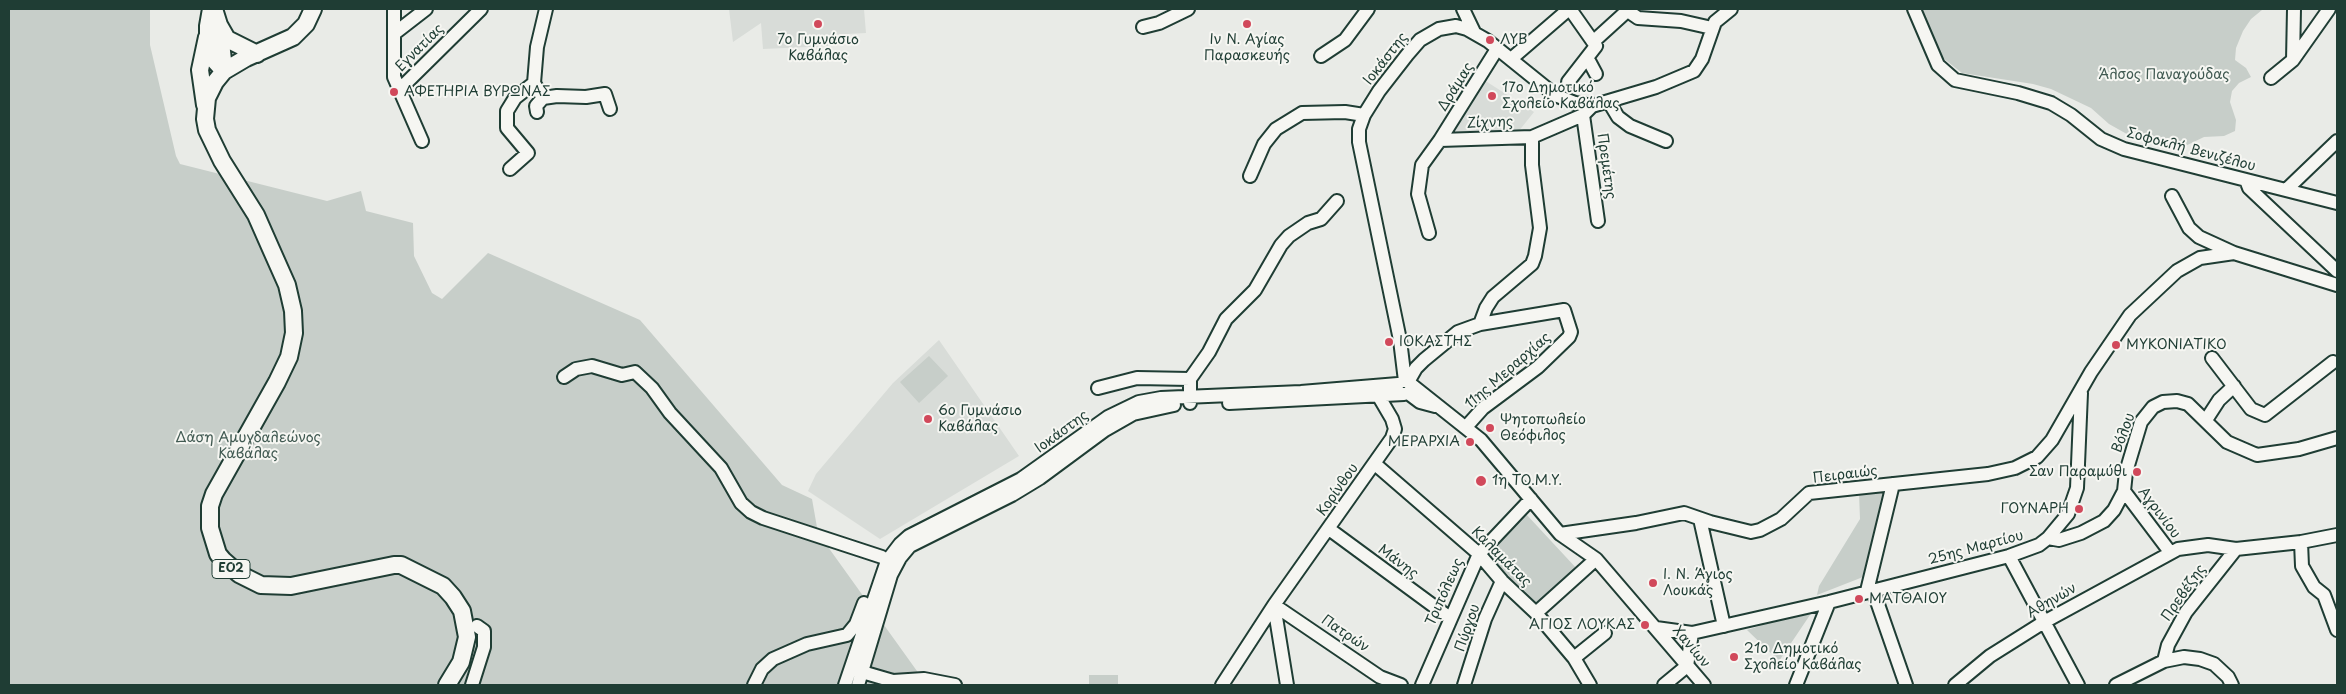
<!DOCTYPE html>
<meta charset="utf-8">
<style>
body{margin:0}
#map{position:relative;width:2346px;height:694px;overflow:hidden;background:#e9ebe7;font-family:"Playpen Sans",sans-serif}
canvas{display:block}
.frame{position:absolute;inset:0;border:10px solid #1f3d34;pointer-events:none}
</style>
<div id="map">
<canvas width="2346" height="694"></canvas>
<div class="frame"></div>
</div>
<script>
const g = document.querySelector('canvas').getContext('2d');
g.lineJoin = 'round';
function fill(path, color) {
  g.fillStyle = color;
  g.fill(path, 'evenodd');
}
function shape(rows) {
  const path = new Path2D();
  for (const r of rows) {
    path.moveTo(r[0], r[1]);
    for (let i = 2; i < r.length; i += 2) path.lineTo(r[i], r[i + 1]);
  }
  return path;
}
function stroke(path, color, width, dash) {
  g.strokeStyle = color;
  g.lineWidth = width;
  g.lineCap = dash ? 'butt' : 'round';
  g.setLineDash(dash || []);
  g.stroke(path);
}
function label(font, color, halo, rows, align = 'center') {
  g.font = font + ' "Playpen Sans",sans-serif';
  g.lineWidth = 4;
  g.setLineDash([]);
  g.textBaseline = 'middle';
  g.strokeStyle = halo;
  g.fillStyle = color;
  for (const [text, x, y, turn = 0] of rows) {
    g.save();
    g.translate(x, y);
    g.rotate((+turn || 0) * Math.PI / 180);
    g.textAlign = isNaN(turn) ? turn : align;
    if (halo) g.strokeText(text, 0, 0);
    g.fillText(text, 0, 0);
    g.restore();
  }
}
fill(shape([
 [729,9,864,9,866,33,828,35,828,46,763,49,761,23,733,42],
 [1484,80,1534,112,1518,132,1514,129,1508,135,1454,138,1452,132],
 [939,340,1019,456,880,539,808,491,816,474,893,383]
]), '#d8dcd8');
fill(shape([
 [9,9,150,9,150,45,176,156,180,164,327,201,361,191,366,211,413,223,414,256,432,293,442,299,488,253,640,320,782,485,812,499,818,533,927,685,9,685],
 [1921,9,2261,9,2262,10,2251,19,2243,31,2236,48,2235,60,2246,68,2251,77,2239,83,2232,91,2230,102,2236,120,2235,131,2224,136,2204,137,2181,148,2134,138,2109,124,2091,108,2051,89,2033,84,1962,73,1943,58],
 [929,356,948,376,919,403,900,382],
 [1883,491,1884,499,1863,577,1817,595,1819,586,1860,519,1859,493],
 [1526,514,1578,570,1538,607,1485,555],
 [1814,609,1779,661,1747,630],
 [1089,675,1118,675,1118,685,1089,685]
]), '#c7cec9');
const minor = shape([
 [394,9,394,77,422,141],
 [1463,9,1474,32],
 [1625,9,1638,18,1681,21,1712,28],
 [1914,9,1938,65,1955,80,2018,93,2051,103,2071,115,2101,139,2124,149,2337,203],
 [1143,27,1159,23,1188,9],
 [395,33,426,9],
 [1594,41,1627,11],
 [1321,56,1345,40,1368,9],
 [1511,59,1569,9],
 [1588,59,1596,74],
 [2293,60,2294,9],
 [2271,78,2293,60,2329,9],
 [1568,82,1596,46,1570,9],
 [534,83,537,47,546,9],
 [399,90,481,9],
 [1609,102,1618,117,1630,126,1666,141],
 [537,112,536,106,543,98,557,96,586,97,605,94,610,109],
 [1583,115,1598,221],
 [1440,140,1532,137,1583,115,1592,106],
 [510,169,528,153,507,128,507,111,515,98,534,83,543,98],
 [1250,176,1264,144,1276,129,1302,113,1345,112,1364,115],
 [2246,180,2249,188,2337,271],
 [2287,189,2337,141],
 [2172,196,2189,228,2199,237,2234,253,2337,285],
 [1429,233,1418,194,1422,165,1440,140,1497,49],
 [1480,324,1486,308,1493,297,1532,264,1535,256,1540,228,1532,165,1532,137],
 [2212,358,2251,409,2265,415,2333,362],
 [564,377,576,369,592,366,622,375,635,372,652,388,670,413,721,468,741,503,751,512,763,518,882,557],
 [1405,381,1400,340,1359,142,1359,129,1364,115,1379,91,1407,55,1420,40,1439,29,1456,26,1467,29,1488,41,1555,95,1575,103,1592,106,1656,87,1694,71,1702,59,1715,22,1731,9],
 [1408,382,1481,440,1560,534,1596,559,1704,685],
 [1408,382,1416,368,1424,360,1458,332,1480,324,1564,310,1571,332,1569,337,1538,367,1483,408,1466,427],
 [1098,388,1137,378,1190,379],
 [1408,393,1420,402,1435,406],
 [1190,403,1190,379,1209,352,1226,319,1255,290,1281,245,1289,236,1308,223,1321,219,1337,201],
 [1229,403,1404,394],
 [2206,420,2219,400,2234,386],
 [1375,464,1479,554,1502,581,1536,613,1574,658,1590,685],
 [2124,491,2170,552],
 [1700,519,1724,626],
 [1329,529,1450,618],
 [1560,534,1636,523,1684,513,1710,522,1751,532,1760,530,1781,519,1809,493,1988,474,2015,468,2037,457,2052,440,2091,372,2130,315,2177,271,2200,258,2234,253],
 [2048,538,2059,540,2081,533,2104,521,2114,510,2124,491,2126,472,2141,422,2153,407,2163,402,2177,401,2188,404,2227,442,2257,455,2299,449,2337,438],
 [2301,542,2302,566,2314,587,2324,595,2337,630],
 [2009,556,2078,685],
 [1873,590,1906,685],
 [1867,591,1893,484],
 [1536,613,1596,559],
 [1656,628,1692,633,1829,602,2009,556,2039,545,2048,538,2068,514,2077,488,2081,393],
 [1574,658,1605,633],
 [2164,661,2168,645,2186,612,2236,549],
 [856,667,862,672,893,681,887,685],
 [893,681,924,679,955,685],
 [472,685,484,647,484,631,477,626],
 [754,685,762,669,773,659,807,644,847,635,856,624,864,603],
 [845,685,887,561,900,544,909,536,1021,479,1108,417,1139,402,1161,398,1301,392,1398,384],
 [858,685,891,575,900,558,910,546,1012,495,1040,478,1105,430,1133,414,1174,405],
 [1222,685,1274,605,1380,677,1401,685],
 [1287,685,1274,605,1392,438,1395,429,1392,419,1375,390],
 [1422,685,1479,554,1531,499],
 [1464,685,1485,619,1502,581],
 [1664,685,1687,666,1692,633],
 [1796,685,1829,602],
 [1955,685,1990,656,2044,622,2178,549,2208,545,2236,549,2301,542,2337,535],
 [2116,685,2164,661,2184,657,2200,659,2214,664,2228,677,2232,685]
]);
const major = shape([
 [211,9,208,26,208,45,214,60,224,71],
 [214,9,219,25,224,69],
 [313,9,306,24,293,37,246,58,224,71,215,82,207,98,205,119,207,130,222,161,256,215,271,249,287,285,293,311,294,333,289,357,277,382,214,494,210,506,210,528,218,554,223,560,239,574,261,585,291,586,394,565,401,565,443,586,453,597,462,611,467,637,461,662,447,685],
 [219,25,227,39,257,54],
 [205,105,200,70,207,37]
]);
stroke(minor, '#1f3d34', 16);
stroke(major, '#1f3d34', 20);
stroke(minor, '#f6f6f2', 12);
stroke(major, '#f6f6f2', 16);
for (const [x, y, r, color] of [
 [818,24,5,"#d1495b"],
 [1247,24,5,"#d1495b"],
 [1490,40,5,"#d1495b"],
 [394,92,5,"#d1495b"],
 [1492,96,5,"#d1495b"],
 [1389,342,5,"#d1495b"],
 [2116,345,5,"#d1495b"],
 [928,419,5,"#d1495b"],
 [1490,428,5,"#d1495b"],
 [1470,442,5,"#d1495b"],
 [2137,472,5,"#d1495b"],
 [1481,481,6,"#d1495b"],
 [2079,509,5,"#d1495b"],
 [1653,583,5,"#d1495b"],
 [1859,599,5,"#d1495b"],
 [1645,625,5,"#d1495b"],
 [1734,657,5,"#d1495b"]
]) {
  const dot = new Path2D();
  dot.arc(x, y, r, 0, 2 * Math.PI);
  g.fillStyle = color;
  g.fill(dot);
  stroke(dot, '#f6f6f2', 2);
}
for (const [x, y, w] of [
 [231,569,38]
]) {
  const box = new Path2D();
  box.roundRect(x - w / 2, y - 9.5, w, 19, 4);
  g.fillStyle = '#f6f6f2';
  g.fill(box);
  stroke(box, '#1f3d34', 1);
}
label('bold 12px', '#1f3d34', null, [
 ["ΕΟ2",231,569]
]);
label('14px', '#1f3d34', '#f6f6f2', [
 ["7ο Γυμνάσιο",818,40,"center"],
 ["Καβάλας",818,56,"center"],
 ["Ιν Ν. Αγίας",1247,40,"center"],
 ["Παρασκευής",1247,56,"center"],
 ["ΛΥΒ",1500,40],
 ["17ο Δημοτικό",1502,88],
 ["Σχολείο Καβάλας",1502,104],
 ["ΑΦΕΤΗΡΙΑ ΒΥΡΩΝΑΣ",404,92],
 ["ΙΟΚΑΣΤΗΣ",1399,342],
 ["ΜΥΚΟΝΙΑΤΙΚΟ",2126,345],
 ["6ο Γυμνάσιο",938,411],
 ["Καβάλας",938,427],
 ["Ψητοπωλείο",1500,420],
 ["Θεόφιλος",1500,436],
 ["ΜΕΡΑΡΧΙΑ",1460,442,"right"],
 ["Σαν Παραμύθι",2127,472,"right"],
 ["1η ΤΟ.Μ.Υ.",1492,481],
 ["ΓΟΥΝΑΡΗ",2069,509,"right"],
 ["Ι. Ν. Άγιος",1663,575],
 ["Λουκάς",1663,591],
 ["ΜΑΤΘΑΙΟΥ",1869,599],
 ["ΑΓΙΟΣ ΛΟΥΚΑΣ",1635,625,"right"],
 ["21ο Δημοτικό",1744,649],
 ["Σχολείο Καβάλας",1744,665]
], 'left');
label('14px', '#1f3d34', '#f6f6f2', [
 ["Εγνατίας",420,48,-45],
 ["Ιοκάστης",1386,59,-52],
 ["Δράμας",1456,87,-58],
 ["Ζίχνης",1490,123,-2],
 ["Σοφοκλή Βενιζέλου",2191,150,15],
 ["Πρεμέτης",1606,166,82],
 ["11ης Μεραρχίας",1508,371,-41],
 ["Ιοκάστης",1062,432,-36],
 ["Βόλου",2124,433,-70],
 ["Πειραιώς",1845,475,-7],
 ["Κορίνθου",1338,490,-55],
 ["Αγρινίου",2159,513,53],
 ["25ης Μαρτίου",1976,548,-15],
 ["Καλαμάτας",1501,557,45],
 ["Μάνης",1398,562,37],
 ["Τριπόλεως",1445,592,-66],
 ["Πρεβέζης",2184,593,-55],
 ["Αθηνών",2052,601,-30],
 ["Πύργου",1468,628,-71],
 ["Πατρών",1345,634,34],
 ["Χανίων",1691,647,50]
]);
label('14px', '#415a52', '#f6f6f2', [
 ["Άλσος Παναγούδας",2164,75],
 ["Δάση Αμυγδαλεώνος",248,438],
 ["Καβάλας",248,454]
]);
</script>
